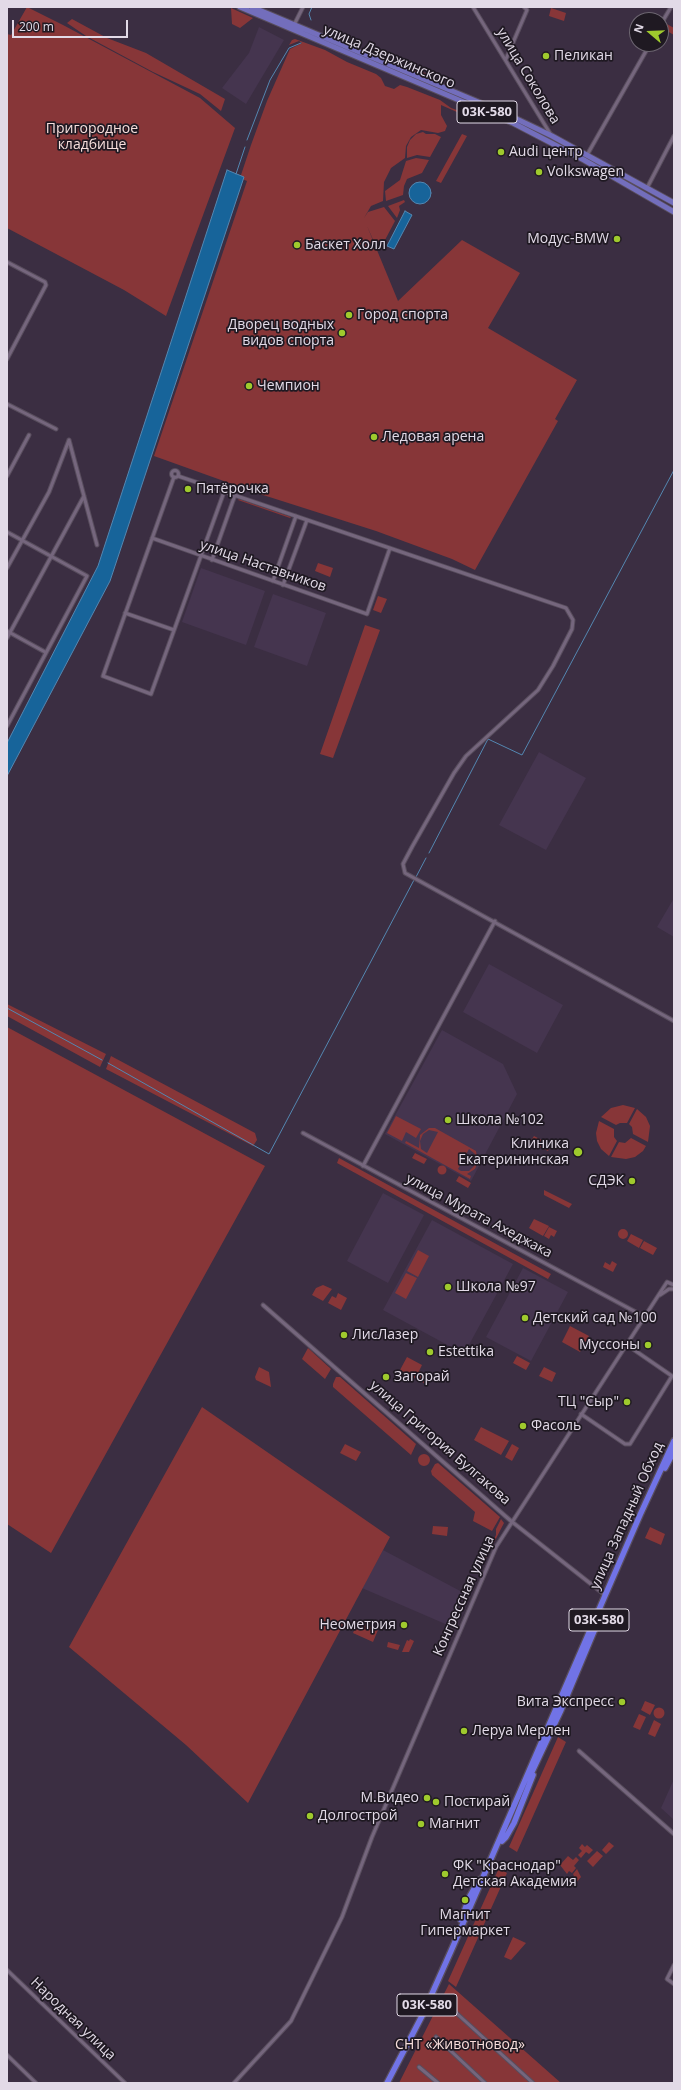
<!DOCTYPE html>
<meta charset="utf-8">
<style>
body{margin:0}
#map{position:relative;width:681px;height:2090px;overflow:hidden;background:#3b2e42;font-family:"Open Sans",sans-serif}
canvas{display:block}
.frame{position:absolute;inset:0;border:8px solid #e2dae7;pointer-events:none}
.north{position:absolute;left:629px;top:12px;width:40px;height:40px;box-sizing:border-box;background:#1f1922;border:1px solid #6d6671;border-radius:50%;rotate:289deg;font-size:11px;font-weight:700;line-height:16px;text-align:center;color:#e2dae7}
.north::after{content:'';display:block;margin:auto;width:14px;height:18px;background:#9fca2d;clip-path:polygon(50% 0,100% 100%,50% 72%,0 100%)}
.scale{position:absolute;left:12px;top:20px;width:116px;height:18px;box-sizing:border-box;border:2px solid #e2dae7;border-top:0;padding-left:5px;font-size:12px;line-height:14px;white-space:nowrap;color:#e2dae7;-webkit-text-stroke:3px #1f1922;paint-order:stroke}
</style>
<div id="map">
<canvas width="681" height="2090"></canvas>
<div class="frame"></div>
<div class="north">N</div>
<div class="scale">200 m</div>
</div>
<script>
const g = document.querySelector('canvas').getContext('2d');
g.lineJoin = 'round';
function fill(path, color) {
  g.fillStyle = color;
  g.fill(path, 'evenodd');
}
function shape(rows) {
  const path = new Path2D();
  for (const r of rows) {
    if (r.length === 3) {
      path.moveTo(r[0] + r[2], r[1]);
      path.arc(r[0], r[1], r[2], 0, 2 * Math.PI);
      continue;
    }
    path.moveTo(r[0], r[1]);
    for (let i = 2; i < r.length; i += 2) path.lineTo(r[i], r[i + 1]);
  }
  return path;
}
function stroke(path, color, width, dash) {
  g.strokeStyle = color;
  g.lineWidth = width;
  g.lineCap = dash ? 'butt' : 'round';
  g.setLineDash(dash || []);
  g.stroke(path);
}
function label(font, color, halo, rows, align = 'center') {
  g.font = font + ' "Open Sans",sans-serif';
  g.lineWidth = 3.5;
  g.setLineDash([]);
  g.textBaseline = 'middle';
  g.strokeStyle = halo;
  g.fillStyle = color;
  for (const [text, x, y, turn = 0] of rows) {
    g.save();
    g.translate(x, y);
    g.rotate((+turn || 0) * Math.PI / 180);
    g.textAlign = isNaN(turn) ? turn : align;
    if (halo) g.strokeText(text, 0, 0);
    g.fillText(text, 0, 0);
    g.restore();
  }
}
fill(shape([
 [259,27,284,40,246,104,222,88,249,53],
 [201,568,265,591,246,645,182,622],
 [273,594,326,613,307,666,254,647],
 [539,752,586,778,546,850,499,825],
 [674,898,674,937,657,927],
 [489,964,563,1005,537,1053,463,1012],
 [442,1030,503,1064,517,1094,471,1181,385,1134],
 [383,1193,424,1215,388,1283,347,1261],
 [432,1220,513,1264,464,1354,383,1310],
 [523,1268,568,1292,531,1361,486,1337],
 [383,1550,464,1593,450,1626,362,1588],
 [674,1779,674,1820,661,1808]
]), '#45354f');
fill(shape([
 [27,7,63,25,200,98,235,128,166,316,124,290,7,228,7,34,11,35],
 [231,8,253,18,240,28,232,24],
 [551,8,566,13,564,21,549,16],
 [72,19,107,38,146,53,225,99,221,111,200,94,153,72,86,36,67,23],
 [665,23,674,28,674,35,662,28],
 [295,39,325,50,347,62,376,74,381,78,385,86,394,89,400,85,407,87,440,100,451,108,477,117,475,120,441,105,441,115,447,126,445,131,438,133,421,130,411,137,406,146,405,158,391,168,384,182,383,201,371,206,364,218,368,212,384,207,395,221,385,240,382,239,375,244,367,226,398,301,462,240,520,273,488,328,577,380,555,419,558,421,475,570,452,559,376,531,260,494,154,456,247,181,240,178,251,145,267,101,290,49,302,43,299,41,289,45,292,40],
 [401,63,432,76,433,80,397,65],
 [423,132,426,134,435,134,441,137,430,157,417,155,407,158,407,147,410,140,416,134],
 [462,134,467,136,441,183,436,181],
 [416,158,429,160,422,173,407,179,404,186,403,195,386,201,385,191,400,180,406,161],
 [404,200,405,202,399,206,400,210,397,218,388,206],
 [239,499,291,517,290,518,238,500],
 [318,563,333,568,330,577,315,571],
 [378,596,387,599,381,613,373,610],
 [365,625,380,630,333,758,320,754],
 [7,1004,106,1054,100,1067,7,1016],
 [7,1027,265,1166,51,1553,7,1524],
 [111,1056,255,1133,257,1140,253,1146,106,1069],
 [623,1105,635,1108,627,1123,620,1123,616,1125,601,1117,611,1108],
 [637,1109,646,1117,650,1126,648,1142,633,1134,632,1127,629,1124],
 [396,1116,421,1129,416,1138,406,1132,402,1141,387,1133],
 [599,1121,614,1129,614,1137,617,1141,609,1156,601,1149,597,1141,596,1133],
 [429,1128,435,1128,476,1151,478,1162,475,1169,467,1174,471,1176,470,1179,405,1143,406,1141,419,1148,420,1135],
 [429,1130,438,1132,427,1153,421,1149,420,1141,423,1134],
 [469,1149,475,1154,476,1164,469,1171,461,1171,458,1169],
 [534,1136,551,1145,548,1151,530,1142],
 [631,1138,646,1146,643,1151,635,1157,626,1159,611,1157,619,1142,625,1143],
 [415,1153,427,1159,424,1164,412,1158],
 [339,1158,551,1274,548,1279,337,1163],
 [442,1170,4.5],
 [459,1176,471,1183,468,1188,456,1181],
 [544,1190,572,1204,569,1208,544,1195],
 [534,1219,549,1226,543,1236,529,1228],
 [549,1227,557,1231,554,1237,551,1235,549,1239,544,1236],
 [623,1234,5],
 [631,1234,643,1240,639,1248,627,1241],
 [644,1241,657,1248,653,1255,640,1248],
 [418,1250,429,1256,418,1277,407,1271],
 [612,1261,617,1264,613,1272,603,1267,605,1262,610,1265],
 [406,1273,417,1278,406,1299,395,1293],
 [323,1285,332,1289,323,1301,312,1295,316,1288],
 [338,1293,347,1298,341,1310,328,1303,332,1296,336,1298],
 [570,1326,589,1336,580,1352,562,1342],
 [308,1348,331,1369,325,1379,302,1359],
 [517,1356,530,1363,526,1370,513,1363],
 [407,1357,422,1365,419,1371,428,1375,424,1383,400,1370],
 [259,1367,269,1372,271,1387,256,1380,255,1377],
 [544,1367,556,1373,552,1382,539,1376],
 [336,1377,340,1377,416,1444,411,1455,333,1387,333,1384],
 [202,1407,390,1537,248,1803,186,1745,69,1647],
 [481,1427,509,1441,501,1455,474,1440],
 [345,1444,361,1452,356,1461,340,1453],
 [512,1444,519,1448,512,1461,505,1457],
 [424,1460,6],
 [438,1463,500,1517,492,1531,473,1521,475,1512,432,1475,431,1471,435,1464],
 [501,1519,504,1523,485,1560,484,1559,496,1535,496,1529],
 [433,1526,448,1527,447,1536,432,1534],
 [650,1527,665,1534,661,1545,645,1538],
 [358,1621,378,1630,373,1642,353,1633],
 [410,1639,414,1641,409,1652,402,1652,407,1640,409,1641],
 [388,1642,400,1645,398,1650,387,1647],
 [645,1701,655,1705,650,1715,641,1710],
 [659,1713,5.5],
 [639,1714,646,1717,640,1730,633,1727],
 [654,1720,661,1724,655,1737,648,1734],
 [558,1737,566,1742,517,1852,509,1847],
 [609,1842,614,1846,606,1854,602,1850],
 [582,1844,585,1847,587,1845,593,1850,589,1854,586,1852,581,1858,578,1855,582,1851,579,1848],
 [597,1851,603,1856,593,1867,587,1861],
 [568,1856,573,1860,576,1857,579,1860,574,1866,576,1868,572,1873,569,1871,567,1874,560,1865],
 [499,1868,507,1873,456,1987,448,1981],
 [577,1869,581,1877,576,1883,572,1879,574,1876,573,1874],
 [513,1937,526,1943,511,1960,504,1957],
 [449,1984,561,2083,399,2083]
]), '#873638');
const water = shape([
 [227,170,244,177,110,581,7,776,7,743,98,566,227,170],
 [420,193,11],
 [405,211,412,215,394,249,387,246,405,211]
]);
fill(water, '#17649a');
stroke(water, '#5487b1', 1);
stroke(shape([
 [311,20,309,14,312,7],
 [247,140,270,80,289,48,301,43],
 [236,174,245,147],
 [429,853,488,739,522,755,674,470],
 [416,877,426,858],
 [7,1008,102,1060],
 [108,1063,269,1154,414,880]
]), '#5487b1', 1);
const street = shape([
 [473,7,551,135],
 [661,24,671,7],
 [294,25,303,7],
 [506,59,527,10,524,7],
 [587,155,650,44],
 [647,188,674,136],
 [7,262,45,282,46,285,7,359],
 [7,404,56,429],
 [69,440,97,545],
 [175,474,3.5],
 [7,476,29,435],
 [178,476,566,608,573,620,572,629,553,666,538,690,466,756,454,773,412,847,403,864,405,873,674,1021],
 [174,477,103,676,151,694,224,492],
 [7,532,87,576,7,726],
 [152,538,367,614,390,548],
 [212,560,235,495],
 [7,568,49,492,69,440],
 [273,581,296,516],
 [283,585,307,520],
 [125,613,174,630],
 [7,631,45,652],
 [7,638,84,496],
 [303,1133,645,1317],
 [363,1166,495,921],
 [660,1295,669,1289,674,1289],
 [263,1305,511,1521,605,1595],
 [581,1414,625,1444,630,1444,672,1376,627,1345],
 [579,1751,674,1834],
 [674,1965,667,1979,674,1984],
 [7,1970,125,2083],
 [453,2010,533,2083],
 [436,2037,485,2083],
 [7,2055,36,2083],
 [419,2067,438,2083],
 [234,2083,291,2021,342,1917,372,1837,496,1547,667,1282,674,1285]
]);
const primary = shape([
 [240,7,513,123,584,160,674,212],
 [252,7,502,112,552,136,674,203]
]);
const highway = shape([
 [665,1468,674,1451],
 [529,1778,561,1710,602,1612],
 [502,1841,506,1837,514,1823,533,1775],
 [461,1920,470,1896,479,1880],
 [387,2083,422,2016,451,1951,640,1515,674,1441]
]);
stroke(street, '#584d5d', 5);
stroke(primary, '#584d5d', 7);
stroke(highway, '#584d5d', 8);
stroke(street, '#75667d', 3);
stroke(primary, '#736ebc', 5);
stroke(highway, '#7173e6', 5.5);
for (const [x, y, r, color] of [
 [546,56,4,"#9fca2d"],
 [501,152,4,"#9fca2d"],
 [539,172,4,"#9fca2d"],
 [617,239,4,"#9fca2d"],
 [297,245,4,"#9fca2d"],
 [349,315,4,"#9fca2d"],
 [342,333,4,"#9fca2d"],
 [249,386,4,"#9fca2d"],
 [374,437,4,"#9fca2d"],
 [188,489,4,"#9fca2d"],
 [448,1120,4,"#9fca2d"],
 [578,1152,5,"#9fca2d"],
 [632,1181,4,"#9fca2d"],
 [448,1287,4,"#9fca2d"],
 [525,1318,4,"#9fca2d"],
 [344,1335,4,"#9fca2d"],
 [648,1345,4,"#9fca2d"],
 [430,1352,4,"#9fca2d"],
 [386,1377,4,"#9fca2d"],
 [627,1402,4,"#9fca2d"],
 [523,1426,4,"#9fca2d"],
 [404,1625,4,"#9fca2d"],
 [622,1702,4,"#9fca2d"],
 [464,1731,4,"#9fca2d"],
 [427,1798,4,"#9fca2d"],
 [436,1802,4,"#9fca2d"],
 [310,1816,4,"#9fca2d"],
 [421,1824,4,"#9fca2d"],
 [445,1874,4,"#9fca2d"],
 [465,1900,4,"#9fca2d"]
]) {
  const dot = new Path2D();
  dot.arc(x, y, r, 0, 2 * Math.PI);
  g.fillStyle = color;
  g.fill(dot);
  stroke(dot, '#1f1922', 1.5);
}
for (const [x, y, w] of [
 [487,112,60],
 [599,1620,60],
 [427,2005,60]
]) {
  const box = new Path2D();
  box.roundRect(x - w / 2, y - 11, w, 22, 3);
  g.fillStyle = '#1f1922';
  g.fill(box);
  stroke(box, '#e2dae7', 1);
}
label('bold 13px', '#e2dae7', null, [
 ["03К-580",487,112],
 ["03К-580",599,1620],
 ["03К-580",427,2005]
]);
label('14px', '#e2dae7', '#1f1922', [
 ["Пеликан",554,56],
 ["Audi центр",509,152],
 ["Volkswagen",547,172],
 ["Модус-BMW",609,239,"right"],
 ["Баскет Холл",305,245],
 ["Город спорта",357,315],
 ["Дворец водных",334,325,"right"],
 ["видов спорта",334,341,"right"],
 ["Чемпион",257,386],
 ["Ледовая арена",382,437],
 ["Пятёрочка",196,489],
 ["Школа №102",456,1120],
 ["Клиника",569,1144,"right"],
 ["Екатерининская",569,1160,"right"],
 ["СДЭК",624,1181,"right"],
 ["Школа №97",456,1287],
 ["Детский сад №100",533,1318],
 ["ЛисЛазер",352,1335],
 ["Муссоны",640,1345,"right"],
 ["Estettika",438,1352],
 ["Загорай",394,1377],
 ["ТЦ \"Сыр\"",619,1402,"right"],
 ["Фасоль",531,1426],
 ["Неометрия",396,1625,"right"],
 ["Вита Экспресс",614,1702,"right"],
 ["Леруа Мерлен",472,1731],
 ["М.Видео",419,1798,"right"],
 ["Постирай",444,1802],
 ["Долгострой",318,1816],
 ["Магнит",429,1824],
 ["ФК \"Краснодар\"",453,1866],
 ["Детская Академия",453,1882],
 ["Магнит",465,1915,"center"],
 ["Гипермаркет",465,1931,"center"]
], 'left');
label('14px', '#e2dae7', '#1f1922', [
 ["улица Дзержинского",389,57,23],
 ["улица Соколова",528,76,59],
 ["улица Наставников",263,566,19],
 ["улица Мурата Ахеджака",479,1216,28],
 ["улица Григория Булгакова",440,1443,41],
 ["улица Западный Обход",627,1516,-66],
 ["Конгрессная улица",464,1596,-66],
 ["Народная улица",73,2019,44]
]);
label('14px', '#f7dedc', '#1f1922', [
 ["Пригородное",92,129],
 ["кладбище",92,145],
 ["СНТ «Животновод»",460,2045]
]);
</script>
